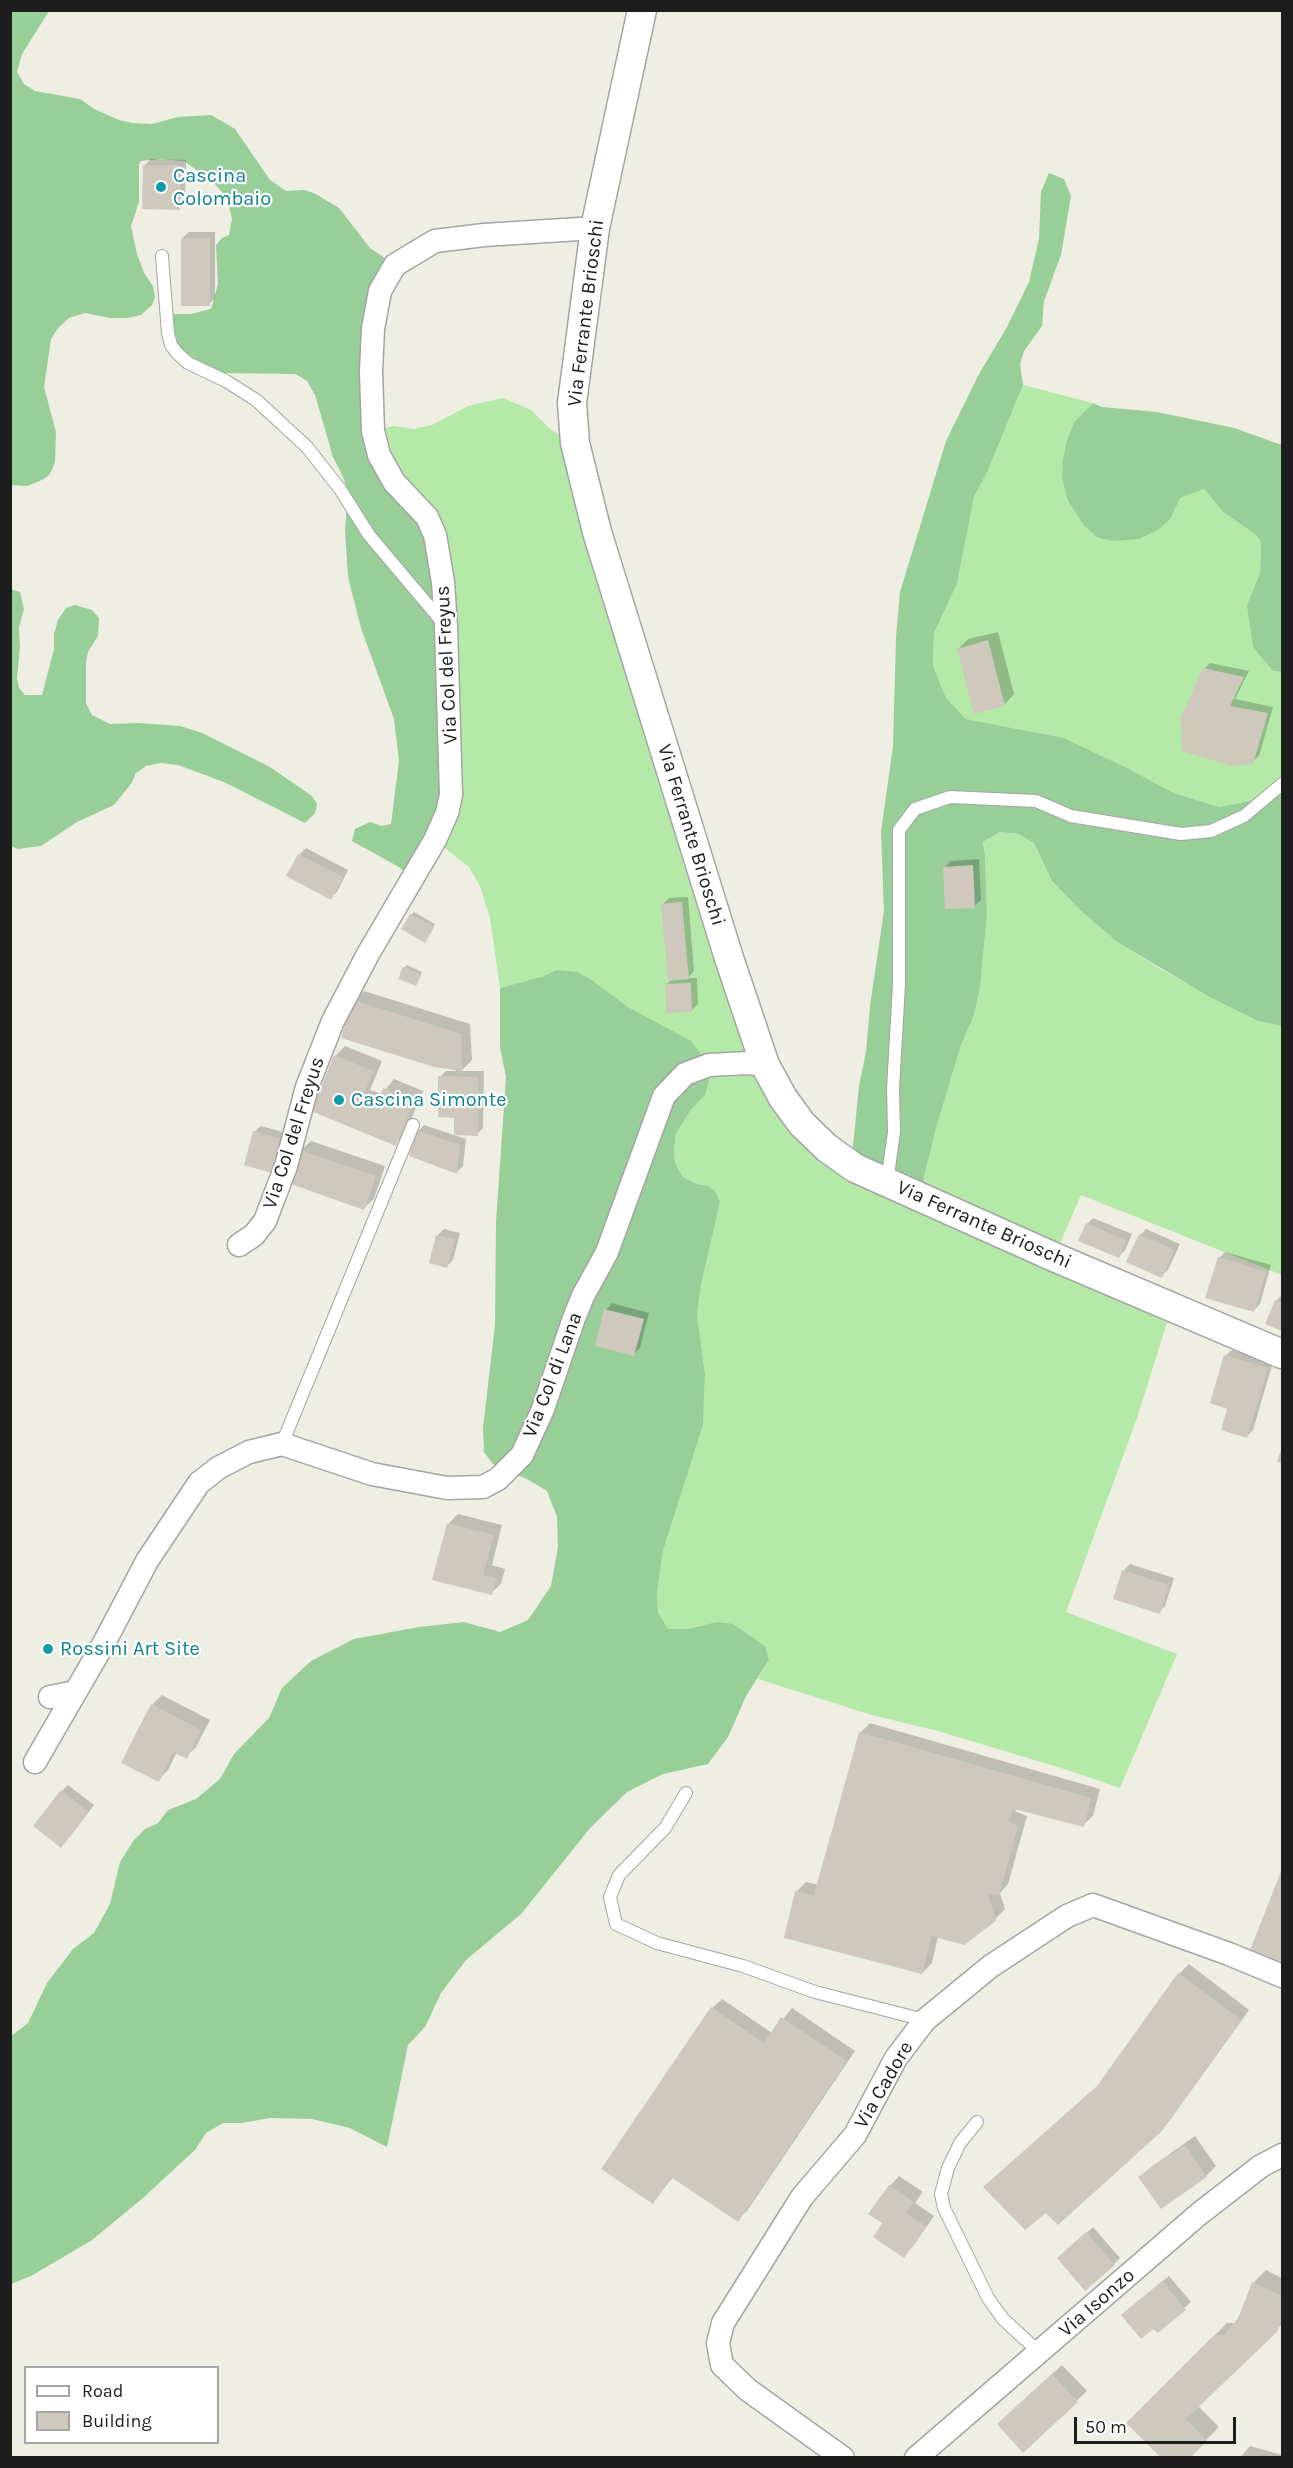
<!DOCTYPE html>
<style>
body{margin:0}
#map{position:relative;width:1293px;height:2468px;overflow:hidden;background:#eeeee3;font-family:Karla,sans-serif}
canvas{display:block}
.frame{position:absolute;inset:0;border:12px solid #1d1d1d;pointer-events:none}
.legend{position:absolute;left:24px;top:2366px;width:195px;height:78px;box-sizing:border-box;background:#fff;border:2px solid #a5a5a5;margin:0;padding:8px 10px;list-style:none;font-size:18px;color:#1d1d1d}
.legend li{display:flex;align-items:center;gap:12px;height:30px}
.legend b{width:30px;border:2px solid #a5a5a5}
.scale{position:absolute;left:1074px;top:2417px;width:162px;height:27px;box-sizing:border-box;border:3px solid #1d1d1d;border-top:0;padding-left:8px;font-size:18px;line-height:21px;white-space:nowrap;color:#1d1d1d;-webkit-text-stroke:4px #fff;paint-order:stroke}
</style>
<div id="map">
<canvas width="1293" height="2468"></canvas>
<div class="frame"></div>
<ul class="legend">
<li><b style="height:8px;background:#fff"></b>Road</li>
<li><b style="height:16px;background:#cec9bc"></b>Building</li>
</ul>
<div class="scale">50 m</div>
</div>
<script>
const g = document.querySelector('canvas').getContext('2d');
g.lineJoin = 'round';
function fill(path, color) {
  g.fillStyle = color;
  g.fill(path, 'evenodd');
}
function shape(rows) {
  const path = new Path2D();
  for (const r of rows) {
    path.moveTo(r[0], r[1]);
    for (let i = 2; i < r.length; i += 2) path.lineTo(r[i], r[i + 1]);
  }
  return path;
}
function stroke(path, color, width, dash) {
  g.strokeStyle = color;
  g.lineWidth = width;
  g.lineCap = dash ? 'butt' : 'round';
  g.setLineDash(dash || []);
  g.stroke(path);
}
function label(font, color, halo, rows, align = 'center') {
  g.font = font + ' Karla,sans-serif';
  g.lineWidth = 4.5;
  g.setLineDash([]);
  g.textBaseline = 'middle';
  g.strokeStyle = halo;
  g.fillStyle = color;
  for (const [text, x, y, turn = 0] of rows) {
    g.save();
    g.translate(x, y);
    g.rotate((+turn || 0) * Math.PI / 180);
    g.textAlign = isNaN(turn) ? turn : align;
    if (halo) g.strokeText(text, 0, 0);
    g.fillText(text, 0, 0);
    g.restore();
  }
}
fill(shape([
 [1023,385,1093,403,1074,422,1066,443,1062,477,1067,499,1084,526,1098,538,1114,541,1171,518,1180,498,1204,489,1223,512,1255,534,1261,542,1260,573,1247,605,1273,671,1282,672,1282,795,1219,807,1174,793,1127,768,1064,738,966,719,946,698,933,666,934,633,957,584,974,497,988,470],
 [503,398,531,410,551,430,575,443,729,958,802,1124,919,1196,937,1125,961,1045,974,1015,980,987,987,915,985,855,983,842,1000,832,1018,834,1034,843,1052,881,1080,910,1117,942,1164,971,1258,1021,1282,1026,1282,1275,1081,1195,1054,1257,1172,1307,1137,1418,1066,1612,1177,1654,1120,1788,1061,1768,938,1731,872,1715,758,1679,769,1660,765,1646,753,1639,703,1625,688,1629,668,1629,658,1612,657,1593,663,1551,703,1425,705,1374,697,1315,701,1285,720,1202,709,1186,697,1184,683,1177,675,1163,674,1150,676,1134,690,1111,705,1095,690,1040,628,1007,592,980,556,970,544,976,500,988,490,918,480,886,469,867,435,840,373,431,394,426,414,429,432,425,468,406]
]), '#b4e9a8');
fill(shape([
 [11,11,49,11,22,54,17,72,24,84,35,91,80,99,94,109,119,120,132,123,152,124,178,117,211,115,235,129,270,180,286,191,304,190,314,193,339,208,370,248,395,265,380,291,373,431,427,517,451,795,413,878,399,867,352,841,355,829,370,822,382,826,391,824,399,761,394,719,361,628,348,577,345,530,348,492,343,477,333,457,315,395,307,381,296,374,220,373,207,370,176,348,169,318,174,314,191,314,211,309,218,284,216,245,222,238,229,235,232,219,228,202,223,193,213,182,184,161,160,159,141,161,139,164,139,202,131,226,137,254,144,273,153,286,155,297,152,305,141,315,128,318,110,318,85,313,69,318,58,328,51,339,44,387,56,432,55,462,50,474,44,479,27,486,11,485],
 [1049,173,1064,179,1071,196,1061,255,1044,301,1042,326,1024,351,1020,364,1023,385,988,470,974,497,957,584,934,633,933,666,946,698,966,719,1064,738,1127,768,1174,793,1219,807,1282,795,1282,1026,1258,1021,1210,997,1117,942,1080,910,1052,881,1034,843,1018,834,1000,832,983,842,985,855,987,915,980,987,974,1015,961,1045,937,1125,919,1197,855,1168,853,1146,859,1086,866,1052,870,1006,884,911,881,832,893,746,896,637,900,592,946,441,979,374,1007,327,1029,282,1039,239,1041,192],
 [1093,403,1102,407,1157,412,1234,428,1282,445,1282,672,1273,671,1253,647,1247,605,1260,573,1261,542,1255,534,1223,512,1204,489,1180,498,1171,518,1159,529,1139,539,1114,541,1098,538,1084,526,1067,499,1062,477,1063,461,1066,443,1074,422],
 [10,589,20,592,24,609,19,627,20,647,17,678,19,688,25,695,42,695,54,649,54,634,58,620,66,608,75,605,92,610,99,618,98,636,88,652,86,662,86,703,92,715,110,724,139,723,180,726,202,733,270,767,312,796,317,804,315,813,305,823,224,782,178,765,160,763,146,766,136,773,131,784,114,805,77,822,41,846,18,849,11,846],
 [556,970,577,972,592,980,628,1007,690,1040,709,1065,709,1081,705,1095,690,1111,676,1134,674,1150,675,1163,683,1177,697,1184,709,1186,716,1193,720,1202,701,1285,697,1315,705,1374,703,1425,663,1551,657,1593,658,1612,668,1629,688,1629,717,1622,733,1624,765,1646,769,1660,746,1696,728,1737,708,1764,663,1774,627,1792,591,1827,521,1914,466,1960,441,1993,425,2027,408,2045,387,2147,350,2128,312,2119,270,2118,242,2123,223,2123,206,2133,195,2150,143,2198,92,2240,31,2276,11,2284,10,2037,28,2023,47,1983,73,1949,94,1933,110,1904,120,1862,134,1840,145,1829,158,1823,168,1810,196,1799,220,1779,234,1754,269,1718,282,1688,311,1661,354,1639,419,1627,464,1622,500,1632,528,1620,551,1586,558,1547,557,1517,547,1491,527,1479,493,1464,484,1452,483,1428,495,1325,496,1222,506,1077,500,1047,500,988,544,976]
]), '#98ce98');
fill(shape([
 [151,159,186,160,185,202,179,208,145,165],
 [189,232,215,232,215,298,209,304,182,238],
 [998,632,1014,694,1005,704,975,712,958,649,968,639],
 [1210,663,1249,671,1235,699,1273,707,1259,756,1252,762,1204,669],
 [306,848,348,870,337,892,330,898,288,876,300,854],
 [979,859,981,900,974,906,945,867,951,861],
 [688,897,694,971,688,978,697,978,698,1004,692,1010,666,985,672,979,663,904,669,898],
 [414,912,435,924,427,938,411,915],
 [407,965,422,972,416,985,404,968],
 [364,991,470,1024,472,1060,461,1071,484,1071,483,1128,477,1134,456,1116,440,1077,446,1071,456,1071,456,1069,354,1001],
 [345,1046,382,1061,370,1090,382,1094,394,1079,423,1091,405,1134,395,1144,313,1110,335,1056],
 [424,1125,466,1139,463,1166,457,1172,418,1131],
 [261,1126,290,1134,281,1166,254,1132],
 [311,1141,385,1166,374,1199,364,1208,301,1150],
 [1093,1218,1132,1234,1125,1250,1119,1256,1087,1224],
 [444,1229,460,1233,453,1260,447,1266,437,1236],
 [1146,1229,1180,1244,1168,1270,1161,1276,1140,1235],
 [1225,1252,1271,1265,1260,1304,1253,1311,1219,1258],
 [1282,1295,1282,1329,1267,1323,1276,1301],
 [612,1303,649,1313,640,1348,634,1354,606,1310],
 [1232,1350,1273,1362,1253,1430,1247,1436,1229,1408,1225,1356],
 [458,1514,502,1525,492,1565,505,1569,501,1584,491,1593,449,1523],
 [1130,1564,1174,1578,1165,1606,1159,1612,1114,1598,1124,1570],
 [162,1695,210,1720,196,1747,186,1757,177,1752,168,1770,158,1780,152,1705],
 [870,1723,1100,1789,1093,1816,1083,1825,1017,1808,1015,1811,1027,1816,1008,1884,1000,1893,1005,1909,995,1919,938,1936,932,1963,922,1973,797,1891,806,1882,819,1885,860,1733],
 [68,1785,94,1805,67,1840,62,1791],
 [1282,1873,1282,1967,1251,1950],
 [1189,1964,1249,2010,1170,2120,1160,2131,1100,2083,1179,1974],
 [722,1999,772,2033,792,2008,855,2051,747,2211,737,2220,673,2177,653,2202,712,2008],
 [1195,2136,1216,2166,1206,2176,1161,2207,1140,2177,1150,2168],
 [899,2176,923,2192,915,2203,934,2216,913,2246,903,2256,884,2223,890,2186],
 [1093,2227,1120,2258,1114,2264,1065,2252],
 [1266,2270,1282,2278,1282,2324,1198,2406,1219,2427,1188,2458,1128,2423,1227,2323,1236,2323,1253,2283],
 [1169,2276,1191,2302,1158,2331,1129,2309],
 [1062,2365,1087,2391,1023,2451,1008,2414],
 [1250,2446,1282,2455,1282,2458,1240,2458]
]), '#0003');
fill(shape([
 [143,165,180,165,180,210,142,209],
 [181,238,210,238,210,306,181,306],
 [988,640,1005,706,974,714,957,649],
 [1203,668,1244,677,1230,706,1268,713,1253,764,1232,766,1182,751,1181,717],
 [298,854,343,877,331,900,286,876],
 [973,865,975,908,945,909,943,867],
 [682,902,689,979,668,981,661,904],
 [410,914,434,927,425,943,401,929],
 [403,967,421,975,416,986,398,979],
 [691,983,692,1012,666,1013,665,984],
 [353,1000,461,1034,462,1071,434,1067,341,1038],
 [334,1055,373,1071,362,1100,376,1105,383,1088,414,1101,396,1146,311,1111],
 [438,1076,478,1077,478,1136,454,1135,454,1118,438,1117],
 [416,1130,460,1145,457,1174,409,1156],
 [253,1131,285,1140,275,1174,244,1165],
 [300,1150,376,1176,364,1210,288,1183],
 [1086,1223,1126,1240,1119,1258,1078,1241],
 [1139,1234,1174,1250,1162,1278,1126,1262],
 [436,1235,455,1239,447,1268,429,1263],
 [1218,1257,1266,1272,1254,1312,1205,1298],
 [1275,1300,1282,1303,1282,1331,1265,1324],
 [604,1309,644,1319,634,1356,595,1346],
 [1224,1355,1268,1368,1247,1438,1221,1430,1227,1409,1210,1403],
 [1282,1448,1282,1464,1277,1461],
 [447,1523,494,1535,483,1575,496,1578,492,1595,432,1580],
 [1122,1570,1169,1585,1160,1614,1113,1599],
 [151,1704,201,1730,187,1759,173,1752,159,1782,121,1763],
 [859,1732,1091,1798,1084,1827,1014,1809,1007,1821,1018,1826,999,1896,988,1893,996,1921,964,1945,932,1936,922,1974,784,1938,795,1891,814,1895],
 [61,1790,89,1812,61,1848,33,1826],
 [1282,1869,1282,1969,1250,1950],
 [1178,1973,1241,2020,1161,2132,1058,2225,1046,2213,1025,2230,983,2187,1097,2086],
 [711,2007,764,2043,781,2017,847,2061,738,2222,671,2177,653,2204,601,2169],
 [1185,2145,1207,2177,1161,2209,1138,2177],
 [889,2185,914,2202,906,2213,926,2226,904,2258,873,2237,882,2223,868,2214],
 [1086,2232,1115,2265,1085,2291,1057,2258],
 [1162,2281,1186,2310,1158,2333,1153,2329,1141,2339,1121,2315],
 [1252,2282,1282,2296,1282,2320,1277,2332,1186,2419,1207,2441,1190,2458,1161,2458,1126,2423,1213,2336,1224,2335,1239,2317],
 [1052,2374,1078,2402,1023,2453,997,2424]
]), '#cec9bc');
const service = shape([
 [162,256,168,333,171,345,177,353,188,363,226,381,256,400,307,447,340,489,369,535,444,624],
 [887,1182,894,1132,893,1089,899,984,899,830,915,809,950,797,1036,801,1071,816,1181,834,1211,831,1244,816,1282,784],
 [282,1444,413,1125],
 [686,1793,665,1828,619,1875,610,1897,616,1924,657,1943,743,1966,815,1992,925,2020],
 [977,2122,960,2143,948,2168,941,2194,944,2208,988,2298,1003,2319,1040,2353]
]);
const minor = shape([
 [239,1245,254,1235,265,1221,286,1166,307,1087,333,1021,368,954,435,840,447,813,451,795,446,627,443,582,435,535,427,517,394,482,379,455,373,431,371,371,373,329,380,291,395,265,435,241,484,235,595,228],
 [50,1697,75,1692],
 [35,1762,104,1643,147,1561,199,1483,218,1468,249,1452,282,1444,372,1474,447,1488,483,1487,498,1479,522,1455,543,1409,574,1318,583,1296,607,1252,664,1096,685,1074,709,1065,748,1063,765,1065],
 [843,2458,748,2390,722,2365,718,2343,723,2323,802,2197,855,2135,896,2058,925,2020,991,1966,1067,1916,1093,1905,1229,1954,1282,1976],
 [916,2458,1199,2214,1261,2166,1282,2155]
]);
const tertiary = shape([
 [642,10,595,228,572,403,575,443,597,532,729,958,765,1065,783,1098,802,1124,827,1148,855,1168,1054,1257,1282,1354]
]);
stroke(service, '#a4a4a4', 14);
stroke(minor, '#a4a4a4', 25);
stroke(tertiary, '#a4a4a4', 31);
stroke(service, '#fff', 12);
stroke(minor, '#fff', 22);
stroke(tertiary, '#fff', 28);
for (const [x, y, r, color] of [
 [161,187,6,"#0f9aa8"],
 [339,1100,6,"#0f9aa8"],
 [48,1649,6,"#0f9aa8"]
]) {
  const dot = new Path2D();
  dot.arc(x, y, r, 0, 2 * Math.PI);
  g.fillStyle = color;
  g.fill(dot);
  stroke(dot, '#fff', 2);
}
label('20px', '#0d838f', '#fff', [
 ["Cascina",173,176],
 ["Colombaio",173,199],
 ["Cascina Simonte",351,1100],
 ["Rossini Art Site",60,1649]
], 'left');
label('20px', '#1d1d1d', '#fff', [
 ["Via Ferrante Brioschi",586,313,-83],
 ["Via Col del Freyus",447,665,-93],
 ["Via Ferrante Brioschi",691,835,73],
 ["Via Col del Freyus",294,1133,-72],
 ["Via Ferrante Brioschi",984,1225,24],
 ["Via Col di Lana",553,1375,-69],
 ["Via Cadore",884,2085,-60],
 ["Via Isonzo",1097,2303,-41]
]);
</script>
